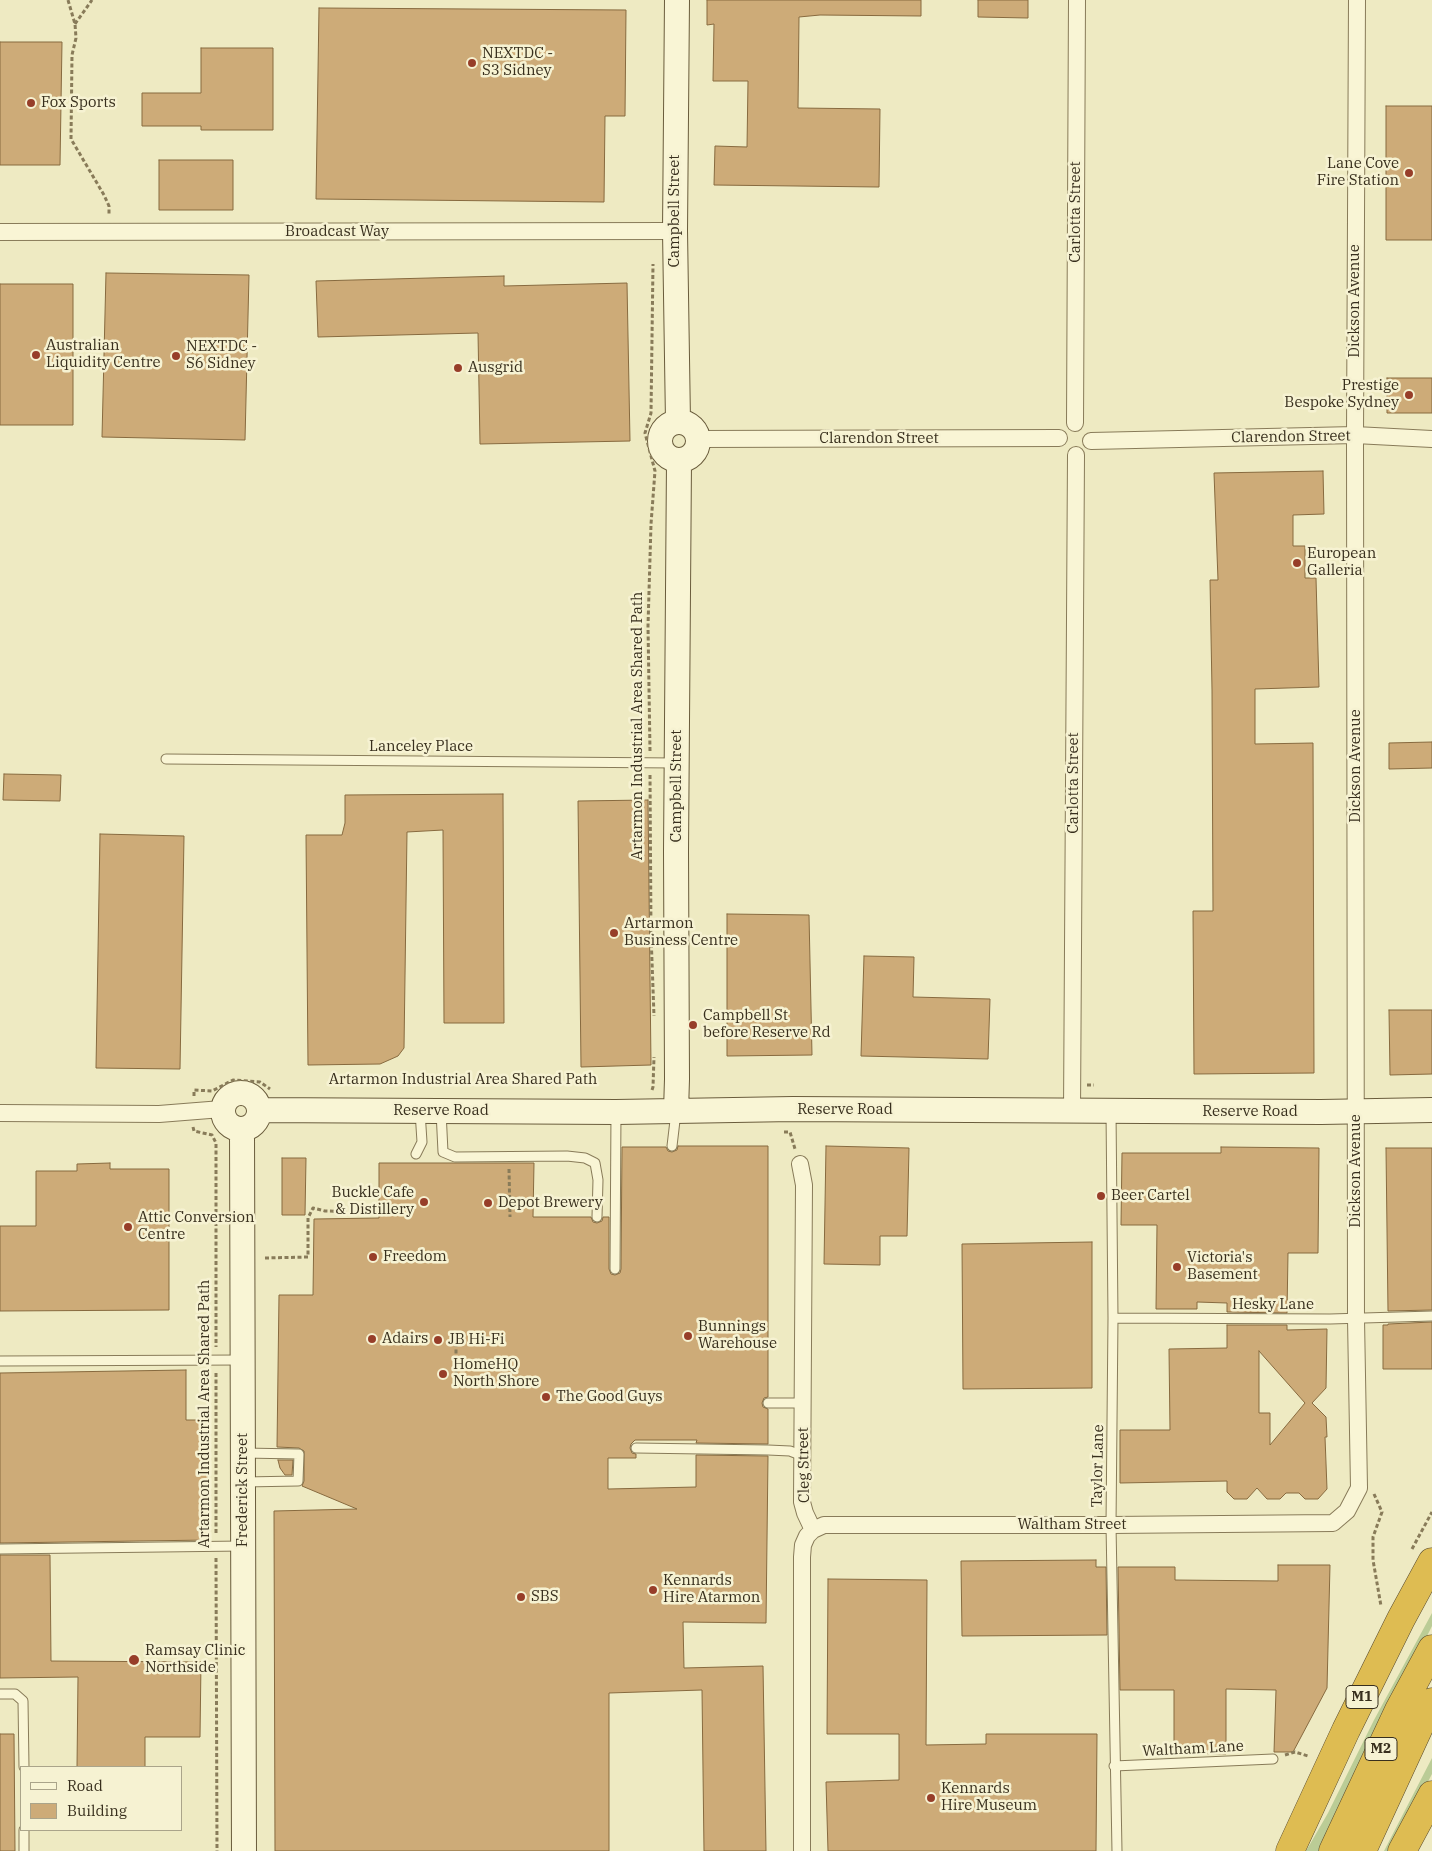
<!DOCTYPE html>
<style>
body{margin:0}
#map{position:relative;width:1432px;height:1851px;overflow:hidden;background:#eeeac2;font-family:"IBM Plex Serif",serif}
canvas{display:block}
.legend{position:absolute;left:20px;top:1766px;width:162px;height:65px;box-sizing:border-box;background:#f6f2d2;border:1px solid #aaa48a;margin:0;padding:6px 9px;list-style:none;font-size:15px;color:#382f1d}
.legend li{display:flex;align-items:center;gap:10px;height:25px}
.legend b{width:25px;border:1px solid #aaa48a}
</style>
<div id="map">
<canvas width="1432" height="1851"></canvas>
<ul class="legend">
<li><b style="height:6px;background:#f9f5d5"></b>Road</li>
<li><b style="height:14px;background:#cdab78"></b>Building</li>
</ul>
</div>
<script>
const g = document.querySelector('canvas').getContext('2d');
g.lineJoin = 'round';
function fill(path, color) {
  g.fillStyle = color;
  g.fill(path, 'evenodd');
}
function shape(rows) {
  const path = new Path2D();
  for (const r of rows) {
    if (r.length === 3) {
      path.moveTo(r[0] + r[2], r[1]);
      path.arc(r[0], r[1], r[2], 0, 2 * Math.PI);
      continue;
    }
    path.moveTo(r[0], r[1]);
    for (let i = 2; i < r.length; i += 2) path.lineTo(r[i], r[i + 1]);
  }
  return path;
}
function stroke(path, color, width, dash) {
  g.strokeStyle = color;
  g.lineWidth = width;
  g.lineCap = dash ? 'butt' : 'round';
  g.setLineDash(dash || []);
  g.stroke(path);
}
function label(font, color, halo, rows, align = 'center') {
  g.font = font + ' "IBM Plex Serif",serif';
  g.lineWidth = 5;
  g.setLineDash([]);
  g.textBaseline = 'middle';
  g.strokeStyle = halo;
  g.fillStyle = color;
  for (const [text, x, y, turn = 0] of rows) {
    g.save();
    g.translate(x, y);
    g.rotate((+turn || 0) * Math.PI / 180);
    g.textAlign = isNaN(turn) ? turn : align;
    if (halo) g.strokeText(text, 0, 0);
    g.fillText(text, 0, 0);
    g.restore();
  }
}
fill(shape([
 [1432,1613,1432,1626,1320,1851,1306,1851,1328,1813,1374,1720],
 [1432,1758,1432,1774,1392,1851,1384,1851]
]), '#bbcc96');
const building = shape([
 [707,0,921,0,921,16,820,15,799,17,798,108,880,109,879,187,714,185,715,146,747,147,748,81,713,81,714,24,707,25,707,0],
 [978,0,1028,0,1028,18,978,17,978,0],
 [319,8,626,10,625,116,605,116,604,202,316,199,319,8],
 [0,42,62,42,60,165,0,165,0,42],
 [201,48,273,48,273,130,201,130,201,126,142,126,142,93,201,93,201,48],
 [1386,106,1432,106,1432,240,1386,240,1386,106],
 [159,160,233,160,233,210,159,210,159,160],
 [106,273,249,275,245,440,102,437,106,273],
 [504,276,504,286,627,283,630,441,480,444,478,333,318,337,316,281,504,276],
 [0,284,73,284,73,425,0,425,0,284],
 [1387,378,1432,378,1432,413,1387,413,1387,378],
 [1323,471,1324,514,1293,515,1293,546,1305,546,1305,578,1316,578,1319,687,1255,689,1255,744,1313,743,1314,1073,1194,1074,1193,911,1213,911,1212,690,1210,580,1218,580,1214,473,1323,471],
 [1432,742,1432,768,1389,769,1389,743,1432,742],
 [4,774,61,775,60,801,3,800,4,774],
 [503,794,504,1023,444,1023,443,830,407,832,404,1048,398,1056,380,1064,308,1065,306,835,342,835,345,823,345,795,503,794],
 [648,800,651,1065,581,1067,578,801,648,800],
 [100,834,184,836,180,1069,96,1068,100,834],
 [727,914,809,915,812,1055,727,1056,727,914],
 [864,956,914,957,913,997,990,999,988,1059,861,1056,864,956],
 [1389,1010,1432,1010,1432,1074,1390,1075,1389,1010],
 [678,1146,768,1146,768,1397,764,1398,762,1403,763,1407,768,1409,768,1444,696,1443,697,1440,635,1440,631,1444,630,1448,632,1453,636,1454,636,1458,608,1458,608,1489,696,1487,696,1455,768,1456,766,1623,683,1622,684,1668,763,1666,766,1851,704,1851,702,1690,609,1693,609,1851,275,1851,274,1511,357,1509,302,1486,304,1481,304,1451,299,1448,277,1447,279,1295,313,1295,314,1219,379,1218,379,1163,534,1163,533,1217,591,1217,593,1222,597,1223,602,1221,603,1217,609,1217,609,1269,611,1274,615,1275,620,1273,621,1269,622,1147,666,1147,668,1151,672,1152,677,1150,678,1146],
 [826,1146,909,1148,907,1236,880,1236,880,1265,824,1264,826,1146],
 [1221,1147,1319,1148,1318,1253,1288,1253,1287,1313,1227,1312,1227,1303,1197,1302,1197,1309,1156,1309,1157,1225,1121,1225,1122,1153,1221,1153,1221,1147],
 [1386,1148,1432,1148,1432,1310,1388,1311,1386,1148],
 [282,1158,306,1158,305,1215,282,1215,282,1158],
 [110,1163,110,1169,169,1169,169,1310,0,1311,0,1226,36,1226,36,1171,77,1171,77,1164,110,1163],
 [1092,1242,1092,1388,963,1389,962,1244,1092,1242],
 [1432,1322,1432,1369,1383,1369,1383,1325,1388,1325,1388,1324,1432,1322],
 [1227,1325,1287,1325,1287,1330,1327,1329,1326,1388,1312,1403,1326,1417,1327,1437,1325,1437,1327,1489,1318,1499,1305,1499,1299,1493,1286,1493,1280,1499,1267,1499,1257,1488,1247,1499,1234,1499,1227,1492,1227,1481,1120,1483,1120,1430,1170,1430,1169,1349,1227,1348,1227,1325],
 [1259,1351,1305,1403,1270,1445,1270,1413,1259,1413,1259,1351],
 [186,1370,186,1420,207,1420,209,1540,0,1543,0,1373,186,1370],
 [278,1460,293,1460,292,1475,285,1475,280,1468,278,1460],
 [0,1555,50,1555,51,1661,201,1662,200,1737,145,1737,145,1767,77,1767,78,1677,0,1678,0,1555],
 [1096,1560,1096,1567,1106,1567,1107,1635,962,1636,961,1561,1096,1560],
 [1278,1565,1330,1565,1327,1688,1293,1752,1274,1752,1276,1690,1226,1689,1226,1754,1174,1753,1174,1690,1120,1690,1118,1567,1175,1567,1175,1580,1278,1581,1278,1565],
 [828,1579,927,1580,926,1745,986,1744,986,1734,1097,1734,1096,1851,828,1851,826,1782,899,1780,899,1734,827,1734,828,1579],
 [0,1734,14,1734,15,1851,0,1851,0,1734]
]);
fill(building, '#cdab78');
stroke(building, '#876a3f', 1);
const lane = shape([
 [166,759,676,763],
 [441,1111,443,1152,455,1157,567,1156,585,1158,595,1163,598,1180,597,1217],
 [1111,1111,1113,1318,1111,1525,1117,1851],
 [672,1146,676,1112],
 [416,1154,422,1142,420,1111],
 [615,1269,616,1112],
 [1113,1318,1330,1319,1432,1316],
 [0,1361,243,1360],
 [768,1403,803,1403],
 [636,1448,768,1450,790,1451,803,1456],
 [243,1453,299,1454,298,1481,244,1482],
 [0,1549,243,1546],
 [0,1694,15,1694,23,1701,24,1767],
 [1114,1766,1273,1759],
 [24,1851,24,1830]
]);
const street = shape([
 [0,232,675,231],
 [1075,423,1077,0],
 [698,439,1059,438],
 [1091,441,1355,435,1432,439],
 [1072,1111,1076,455],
 [0,1113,159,1114,222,1109],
 [800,1164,804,1185,802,1502,805,1513,813,1530,807,1536,803,1545,802,1557,802,1851],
 [813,1530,824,1525,1111,1525,1333,1523,1347,1511,1359,1488,1356,1319,1355,435,1357,0]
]);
const secondary = shape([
 [677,0,675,231,678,422],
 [679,441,19],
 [241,1111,18],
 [259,1110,616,1112,793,1109,1321,1112,1432,1110],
 [676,1111,677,1079,676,851,679,461],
 [242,1130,244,1851]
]);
const highway = shape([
 [1290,1851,1346,1730,1401,1619,1432,1562],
 [1333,1851,1399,1710,1432,1649],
 [1362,1851,1421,1723,1432,1702],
 [1402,1851,1432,1795]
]);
stroke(lane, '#887b59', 11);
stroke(street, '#887b59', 18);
stroke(secondary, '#6a5c3c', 26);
stroke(highway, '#56482d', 29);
stroke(shape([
 [68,0,75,24,76,38,72,55,71,139,104,195,109,206,109,216],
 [75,24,92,0],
 [650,751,648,626,651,524,655,471,645,433,651,413,653,264],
 [650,775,651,934,654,1016],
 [1087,1085,1094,1085],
 [652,1090,653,1087,654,1057],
 [194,1096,194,1090,212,1091,233,1080,260,1082,270,1089],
 [193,1127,194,1131,212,1135,216,1143,216,1347],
 [784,1132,790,1132,795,1149],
 [509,1169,510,1217],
 [265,1258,308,1257,308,1218,313,1208,325,1211,379,1212],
 [456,1343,456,1377],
 [216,1373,216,1535],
 [1374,1494,1382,1512,1373,1537,1373,1560,1381,1606],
 [1412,1549,1432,1512],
 [216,1558,217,1851],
 [1285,1755,1295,1752,1308,1756]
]), '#887b59', 3, [4, 2.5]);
stroke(lane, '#f9f5d5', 9);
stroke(street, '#f9f5d5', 16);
stroke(secondary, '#f9f5d5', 24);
stroke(highway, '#debc52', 28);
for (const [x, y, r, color] of [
 [472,63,5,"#973e29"],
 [31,103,5,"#973e29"],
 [1409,173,5,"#973e29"],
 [36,355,5,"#973e29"],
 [176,356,5,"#973e29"],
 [458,368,5,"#973e29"],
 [1409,395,5,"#973e29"],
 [1297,563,5,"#973e29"],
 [614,933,5,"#973e29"],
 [693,1025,5,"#973e29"],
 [1101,1196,5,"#973e29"],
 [424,1202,5,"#973e29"],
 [488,1203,5,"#973e29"],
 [128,1227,5,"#973e29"],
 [373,1257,5,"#973e29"],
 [1177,1267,5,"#973e29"],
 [688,1336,5,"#973e29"],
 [372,1339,5,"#973e29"],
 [438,1340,5,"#973e29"],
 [443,1374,5,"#973e29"],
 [546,1397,5,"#973e29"],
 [653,1590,5,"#973e29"],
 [521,1597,5,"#973e29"],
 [134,1660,6,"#973e29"],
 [931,1798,5,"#973e29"]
]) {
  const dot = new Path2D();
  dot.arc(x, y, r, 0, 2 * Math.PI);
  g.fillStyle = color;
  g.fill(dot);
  stroke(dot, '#f6f2d2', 2);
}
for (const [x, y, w] of [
 [1362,1697,32],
 [1381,1749,32]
]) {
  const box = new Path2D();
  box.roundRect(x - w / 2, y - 11.5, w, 23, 4);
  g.fillStyle = '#f6f2d2';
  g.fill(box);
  stroke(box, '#382f1d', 1);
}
label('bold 14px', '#382f1d', null, [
 ["M1",1362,1697],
 ["M2",1381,1749]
]);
label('15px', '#382f1d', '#f6f2d2', [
 ["NEXTDC -",482,54],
 ["S3 Sidney",482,71],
 ["Fox Sports",41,103],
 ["Lane Cove",1399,164,"right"],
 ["Fire Station",1399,181,"right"],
 ["Australian",46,346],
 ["Liquidity Centre",46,363],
 ["NEXTDC -",186,347],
 ["S6 Sidney",186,364],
 ["Ausgrid",468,368],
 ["Prestige",1399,386,"right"],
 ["Bespoke Sydney",1399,403,"right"],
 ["European",1307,554],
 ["Galleria",1307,571],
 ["Artarmon",624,924],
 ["Business Centre",624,941],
 ["Campbell St",703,1016],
 ["before Reserve Rd",703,1033],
 ["Buckle Cafe",414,1193,"right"],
 ["& Distillery",414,1210,"right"],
 ["Beer Cartel",1111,1196],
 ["Depot Brewery",498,1203],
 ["Attic Conversion",138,1218],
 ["Centre",138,1235],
 ["Freedom",383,1257],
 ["Victoria's",1187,1258],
 ["Basement",1187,1275],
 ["Bunnings",698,1327],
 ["Warehouse",698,1344],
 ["Adairs",382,1339],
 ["JB Hi-Fi",448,1340],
 ["HomeHQ",453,1365],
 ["North Shore",453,1382],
 ["The Good Guys",556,1397],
 ["Kennards",663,1581],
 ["Hire Atarmon",663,1598],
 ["SBS",531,1597],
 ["Ramsay Clinic",145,1651],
 ["Northside",145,1668],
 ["Kennards",941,1789],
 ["Hire Museum",941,1806]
], 'left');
label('15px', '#382f1d', '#f6f2d2', [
 ["Campbell Street",675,211,-90],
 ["Carlotta Street",1076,212,-90],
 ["Broadcast Way",337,232],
 ["Dickson Avenue",1355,301,-90],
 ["Clarendon Street",1291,437,-1],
 ["Clarendon Street",879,439],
 ["Artarmon Industrial Area Shared Path",638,726,-90],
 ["Lanceley Place",421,747],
 ["Dickson Avenue",1356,766,-90],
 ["Carlotta Street",1074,783,-90],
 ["Campbell Street",677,786,-90],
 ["Artarmon Industrial Area Shared Path",463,1080],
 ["Reserve Road",845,1110],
 ["Reserve Road",441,1111],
 ["Reserve Road",1250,1112],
 ["Dickson Avenue",1356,1171,-90],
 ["Hesky Lane",1273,1305],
 ["Artarmon Industrial Area Shared Path",205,1414,-90],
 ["Cleg Street",804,1465,-91],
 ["Taylor Lane",1098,1466,-89],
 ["Frederick Street",243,1490,-90],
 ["Waltham Street",1072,1525],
 ["Waltham Lane",1193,1749,-3]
]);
</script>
